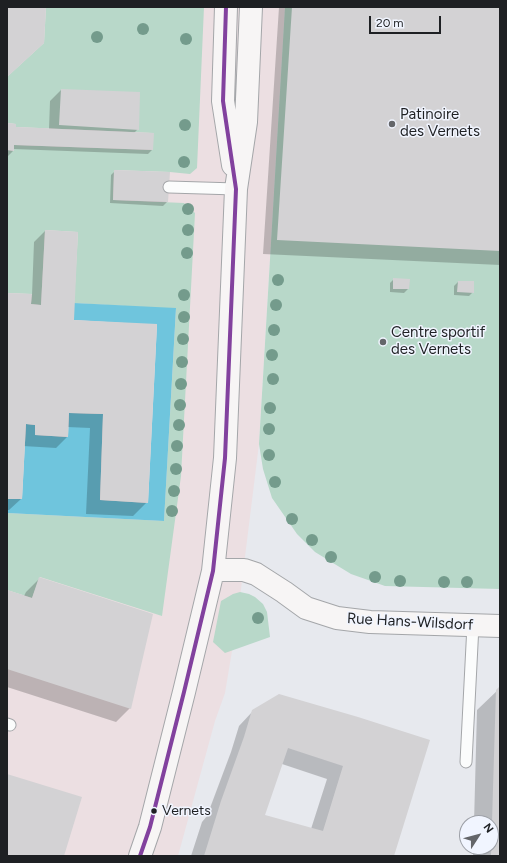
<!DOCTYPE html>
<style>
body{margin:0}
#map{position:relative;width:507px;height:863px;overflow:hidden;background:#e7e9ee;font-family:Figtree,sans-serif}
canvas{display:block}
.frame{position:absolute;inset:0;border:8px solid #1e2023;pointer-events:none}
.north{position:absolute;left:459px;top:815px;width:40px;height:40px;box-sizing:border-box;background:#f1f5ff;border:1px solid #9da0a7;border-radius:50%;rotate:54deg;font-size:11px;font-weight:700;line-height:16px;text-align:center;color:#1e2023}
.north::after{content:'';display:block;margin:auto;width:14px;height:18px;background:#64666a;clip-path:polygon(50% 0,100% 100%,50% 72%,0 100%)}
.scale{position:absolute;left:369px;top:16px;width:72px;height:18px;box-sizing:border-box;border:2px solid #1e2023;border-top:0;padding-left:5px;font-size:12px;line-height:14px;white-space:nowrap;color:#1e2023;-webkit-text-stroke:3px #f1f5ff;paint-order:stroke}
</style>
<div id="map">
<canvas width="507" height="863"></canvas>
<div class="frame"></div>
<div class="north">N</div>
<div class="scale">20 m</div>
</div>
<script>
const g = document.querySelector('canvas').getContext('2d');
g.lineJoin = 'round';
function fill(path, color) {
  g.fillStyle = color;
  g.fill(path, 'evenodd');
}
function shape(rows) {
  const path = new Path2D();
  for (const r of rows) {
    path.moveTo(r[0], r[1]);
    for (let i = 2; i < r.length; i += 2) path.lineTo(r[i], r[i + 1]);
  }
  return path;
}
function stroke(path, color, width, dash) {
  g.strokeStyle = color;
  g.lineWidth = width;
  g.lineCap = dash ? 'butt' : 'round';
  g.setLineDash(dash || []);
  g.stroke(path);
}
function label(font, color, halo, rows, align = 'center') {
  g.font = font + ' Figtree,sans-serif';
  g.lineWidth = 3;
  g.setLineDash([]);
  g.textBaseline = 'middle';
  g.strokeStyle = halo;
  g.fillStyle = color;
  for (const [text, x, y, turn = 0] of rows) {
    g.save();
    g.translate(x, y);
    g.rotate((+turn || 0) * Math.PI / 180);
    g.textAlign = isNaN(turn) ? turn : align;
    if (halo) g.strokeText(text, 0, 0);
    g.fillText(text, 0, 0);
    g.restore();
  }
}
fill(shape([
 [7,7,285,7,259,444,237,621,225,693,215,721,178,856,7,856]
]), '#ecdfe2');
fill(shape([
 [46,7,204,7,197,168,190,174,170,172,114,170,113,200,184,203,195,213,181,476,162,616,40,577,32,598,7,590,7,513,164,521,176,309,74,303,78,232,45,230,41,305,31,304,32,294,7,293,7,150,14,151,14,145,153,150,153,133,16,127,16,124,7,123,7,77,44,43],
 [285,7,500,7,500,589,385,586,351,574,315,552,297,534,272,498,263,469,259,444],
 [240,592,249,594,255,597,263,604,267,612,270,637,225,653,213,642,221,601,233,594]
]), '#b8d8c9');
fill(shape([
 [74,303,176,308,164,521,7,513,7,499,22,499,26,424,35,425,35,435,68,437,69,413,103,414,100,500,148,503,157,325,74,320]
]), '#6fc5dd');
fill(shape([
 [279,7,500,7,500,265,263,254],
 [61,90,138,129,134,133,152,134,152,150,148,154,13,149,13,151,7,157,7,124,15,128,49,129,50,101],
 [115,171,167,202,163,206,110,203,111,175],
 [45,231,73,321,147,502,133,516,86,514,90,428,67,427,67,437,56,448,23,446,21,499,9,510,7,510,7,294,32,295,34,242],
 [394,279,409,279,408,289,404,293,390,292,390,283],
 [458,282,473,292,469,296,454,295,454,286],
 [40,578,130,708,116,722,7,687,7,591,24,596,26,592],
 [500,688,500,856,473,856,473,847,491,847,491,823,474,823,477,710],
 [253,711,358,718,393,856,191,856,202,822,207,816,231,752,239,726],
 [282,764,327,779,311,829,263,815]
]), '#0003');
fill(shape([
 [7,7,46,7,44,43,7,77],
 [292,7,500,7,500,251,277,240],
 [61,89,140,92,139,130,59,125],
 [7,123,16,124,16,127,154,133,153,150,14,145,14,151,7,150],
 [114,170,170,172,168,202,113,200],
 [45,230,78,232,74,320,157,324,148,503,100,500,103,414,69,413,68,437,35,435,35,425,26,424,22,499,7,499,7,293,32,294,31,304,41,305],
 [393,278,410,279,409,289,393,289],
 [458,281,474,281,474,293,457,292],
 [39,577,153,614,131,709,7,669,7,590,32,598],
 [500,686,500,856,491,856,496,690],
 [279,694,358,717,430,740,394,856,204,856,221,801,244,737,252,710],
 [288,748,343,766,323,831,265,815],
 [7,774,82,797,64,856,7,856]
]), '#d3d2d4');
const lane = shape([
 [169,187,236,189],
 [7,724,10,725],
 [466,762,473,625]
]);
const secondary = shape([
 [226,7,223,101,233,165],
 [213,571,222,570,244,570,256,574,284,592,306,608,337,618,370,622,500,626],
 [140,856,150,827,184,692,213,571,225,458,236,189,246,122,251,7]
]);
stroke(lane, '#a4a6a9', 13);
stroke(secondary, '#a4a6a9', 24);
stroke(lane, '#fbfcfc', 11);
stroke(secondary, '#f7f5f5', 22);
stroke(shape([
 [140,856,150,827,184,692,213,571,225,458,236,189,223,101,226,7]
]), '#82419e', 4);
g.fillStyle = '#749b8c';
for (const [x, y] of [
 [143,29],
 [97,37],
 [186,39],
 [185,125],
 [184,162],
 [188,209],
 [188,230],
 [187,253],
 [278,280],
 [184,295],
 [276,305],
 [184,317],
 [274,330],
 [183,339],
 [272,355],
 [182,362],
 [273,379],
 [181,384],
 [180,405],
 [270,408],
 [179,425],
 [269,429],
 [177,446],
 [269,455],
 [176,469],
 [275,482],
 [174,491],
 [172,511],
 [292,519],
 [312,540],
 [331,557],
 [375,577],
 [400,581],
 [444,582],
 [467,582],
 [258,618]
]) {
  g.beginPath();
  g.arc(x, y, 6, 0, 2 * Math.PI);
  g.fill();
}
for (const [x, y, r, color] of [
 [392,124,4,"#64666a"],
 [383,342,4,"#64666a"],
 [154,811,3.5,"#1e2023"]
]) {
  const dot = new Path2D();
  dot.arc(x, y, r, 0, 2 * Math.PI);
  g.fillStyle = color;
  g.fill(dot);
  stroke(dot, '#f1f5ff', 1.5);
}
label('14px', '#1e2023', '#f1f5ff', [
 ["Vernets",162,811]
], 'left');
label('15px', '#1e2023', '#f1f5ff', [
 ["Patinoire",400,115],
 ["des Vernets",400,132],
 ["Centre sportif",391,333],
 ["des Vernets",391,350]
], 'left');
label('15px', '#1e2023', '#f1f5ff', [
 ["Rue Hans-Wilsdorf",410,622,3]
]);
</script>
